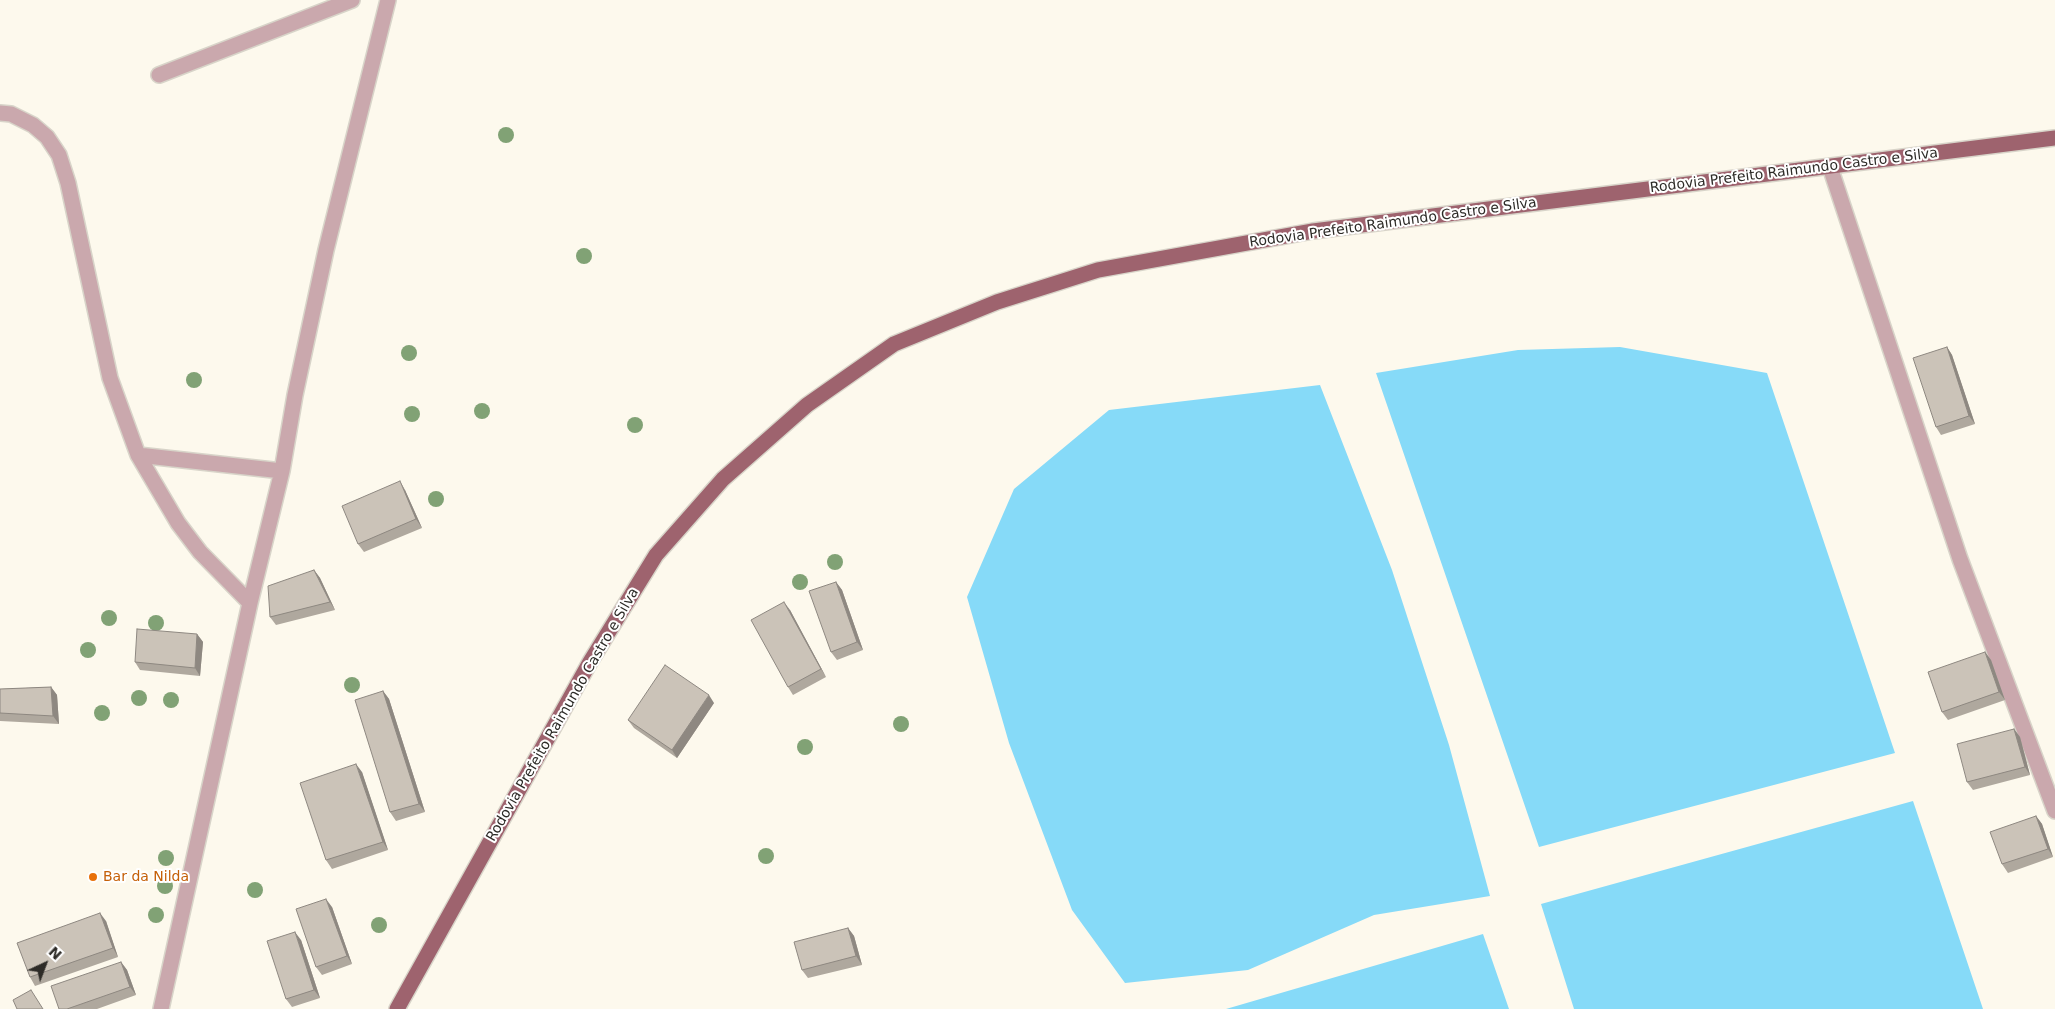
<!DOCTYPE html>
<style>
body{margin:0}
#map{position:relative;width:2055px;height:1009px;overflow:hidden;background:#fdf9ed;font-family:"DejaVu Sans",sans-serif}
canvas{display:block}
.north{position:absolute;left:20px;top:939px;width:50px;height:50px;-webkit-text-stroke:4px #fff;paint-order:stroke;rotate:43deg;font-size:14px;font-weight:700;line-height:20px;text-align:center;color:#2d2b27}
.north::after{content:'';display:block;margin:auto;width:18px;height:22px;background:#2d2b27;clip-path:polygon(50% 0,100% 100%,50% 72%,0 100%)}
</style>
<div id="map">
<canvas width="2055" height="1009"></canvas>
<div class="north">N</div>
</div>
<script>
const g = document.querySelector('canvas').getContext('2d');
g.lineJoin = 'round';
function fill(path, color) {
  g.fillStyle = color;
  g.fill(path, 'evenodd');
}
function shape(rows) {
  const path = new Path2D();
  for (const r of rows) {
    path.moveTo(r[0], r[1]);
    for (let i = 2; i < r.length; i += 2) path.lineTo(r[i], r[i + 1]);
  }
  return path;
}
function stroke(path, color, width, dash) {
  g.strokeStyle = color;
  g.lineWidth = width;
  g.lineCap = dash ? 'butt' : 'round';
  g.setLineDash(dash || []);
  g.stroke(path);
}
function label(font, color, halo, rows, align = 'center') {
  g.font = font + ' "DejaVu Sans",sans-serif';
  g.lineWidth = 4;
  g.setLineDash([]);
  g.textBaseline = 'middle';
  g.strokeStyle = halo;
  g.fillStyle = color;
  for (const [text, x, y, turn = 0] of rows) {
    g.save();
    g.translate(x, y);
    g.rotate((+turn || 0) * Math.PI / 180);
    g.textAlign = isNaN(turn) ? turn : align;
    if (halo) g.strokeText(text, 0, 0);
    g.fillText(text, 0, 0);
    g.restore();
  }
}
fill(shape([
 [1620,347,1767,373,1895,753,1539,847,1376,373,1518,350],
 [1320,385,1392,570,1449,745,1490,896,1374,915,1248,970,1125,983,1072,910,1009,743,967,597,1014,489,1109,410],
 [1913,801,1983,1009,1574,1009,1541,904],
 [1483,934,1509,1009,1226,1009]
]), '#86daf8');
const street = shape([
 [159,75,352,0],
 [0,113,11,114,33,125,47,137,59,155,68,183,110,378,138,455,178,523,200,552,250,603],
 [1830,167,1960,559,2055,811],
 [138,455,282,471],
 [161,1009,250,603,282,471,295,395,326,250,388,0]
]);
const primary = shape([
 [397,1009,590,662,656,555,723,479,807,405,894,344,997,302,1098,270,1313,231,2055,138]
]);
stroke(street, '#d8d4c9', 18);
stroke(primary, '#d8d4c9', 18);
stroke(street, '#caa8ad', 15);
stroke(primary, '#9e636e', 15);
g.fillStyle = '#81a275';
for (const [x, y] of [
 [506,135],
 [584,256],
 [409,353],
 [194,380],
 [482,411],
 [412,414],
 [635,425],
 [436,499],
 [835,562],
 [800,582],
 [109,618],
 [156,623],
 [88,650],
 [352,685],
 [139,698],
 [171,700],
 [102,713],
 [901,724],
 [805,747],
 [766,856],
 [166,858],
 [165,886],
 [255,890],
 [156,915],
 [379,925]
]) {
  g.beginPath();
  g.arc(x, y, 8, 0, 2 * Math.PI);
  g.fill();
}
fill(shape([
 [1947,347,1952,355,1975,424,1941,435,1936,427],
 [405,490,422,528,364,552,358,544],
 [314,570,320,578,335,610,276,625,270,617],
 [836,582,842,590,863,650,837,660,831,652],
 [790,610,826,677,793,695,788,687],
 [197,634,203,642,200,676,140,670,135,662],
 [1985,652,1991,660,2005,700,1948,720,1942,712],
 [51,687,57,695,59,724,0,721,0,689],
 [383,691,389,699,425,812,396,821,390,812],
 [714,703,677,758,634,728,628,720],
 [2014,729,2020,737,2030,775,1973,790,1967,782],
 [362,772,388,850,332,869,326,860],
 [2036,816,2042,824,2053,857,2008,873,2002,864],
 [332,907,352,964,322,975,316,967],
 [106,921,118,957,35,986,30,977],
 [848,928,854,936,862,965,808,978,802,970],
 [301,940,320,998,292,1007,286,999],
 [121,962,127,970,136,995,97,1009,59,1009]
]), '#afa89e');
fill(shape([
 [1947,347,1952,355,1975,424,1969,416],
 [400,481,405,490,422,528,416,519],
 [314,570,320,578,335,610,330,602],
 [836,582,842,590,863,650,857,642],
 [784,602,790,610,826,677,821,669],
 [197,634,203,642,200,676,195,668],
 [1985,652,1991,660,2005,700,1999,692],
 [51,687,57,695,59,724,53,716],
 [383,691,389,699,425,812,419,804],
 [709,695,714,703,677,758,672,750],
 [2014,729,2020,737,2030,775,2025,767],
 [356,764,362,772,388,850,383,842],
 [2036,816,2042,824,2053,857,2048,849],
 [326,899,332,907,352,964,347,956],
 [100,913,106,921,118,957,113,948],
 [848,928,854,936,862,965,856,956],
 [295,932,301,940,320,998,314,990],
 [121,962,127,970,136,995,130,987]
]), '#8e8881');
const building = shape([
 [1947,347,1969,416,1936,427,1913,358,1947,347],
 [400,481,416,519,358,544,342,506,400,481],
 [314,570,330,602,270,617,268,586,314,570],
 [836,582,857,642,831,652,809,591,836,582],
 [784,602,821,669,788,687,751,620,784,602],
 [137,629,197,634,195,668,135,662,137,629],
 [1985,652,1999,692,1942,712,1928,672,1985,652],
 [665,665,709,695,672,750,628,720,665,665],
 [51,687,53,716,0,713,0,689,51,687],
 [383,691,419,804,390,812,355,700,383,691],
 [2014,729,2025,767,1967,782,1957,744,2014,729],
 [356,764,383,842,326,860,300,783,356,764],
 [2036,816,2048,849,2002,864,1990,832,2036,816],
 [326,899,347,956,316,967,296,909,326,899],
 [100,913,113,948,30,977,17,943,100,913],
 [848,928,856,956,802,970,794,942,848,928],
 [295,932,314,990,286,999,267,941,295,932],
 [121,962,130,987,67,1009,59,1009,51,986,121,962],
 [31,990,43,1009,17,1009,13,1000,31,990]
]);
fill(building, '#cbc3b8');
stroke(building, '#8e8881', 1);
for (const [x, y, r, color] of [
 [93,877,5,"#e8710a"]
]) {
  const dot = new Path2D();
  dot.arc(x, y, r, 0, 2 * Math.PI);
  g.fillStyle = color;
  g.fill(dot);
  stroke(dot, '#fff', 2);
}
label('14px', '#2d2b27', '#fff', [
 ["Rodovia Prefeito Raimundo Castro e Silva",1794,171,-7],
 ["Rodovia Prefeito Raimundo Castro e Silva",1393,223,-8],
 ["Rodovia Prefeito Raimundo Castro e Silva",563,715,-60]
]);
label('14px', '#c56008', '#fff', [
 ["Bar da Nilda",103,877]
], 'left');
</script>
